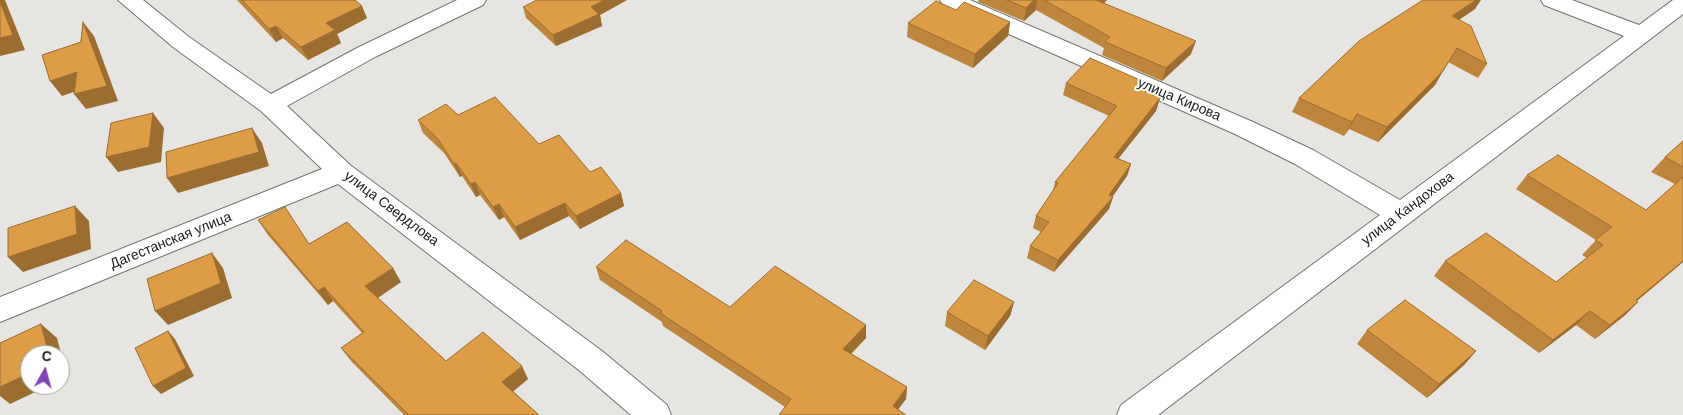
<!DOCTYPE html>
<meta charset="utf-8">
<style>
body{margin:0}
#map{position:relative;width:1683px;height:415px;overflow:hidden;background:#e7e5e1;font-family:"DM Sans",sans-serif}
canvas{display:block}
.north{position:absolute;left:20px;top:345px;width:50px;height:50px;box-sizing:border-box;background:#fff;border:1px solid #a6a6a5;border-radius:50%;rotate:7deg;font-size:14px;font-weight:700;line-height:20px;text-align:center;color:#21211f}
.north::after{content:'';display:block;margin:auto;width:18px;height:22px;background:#8244b9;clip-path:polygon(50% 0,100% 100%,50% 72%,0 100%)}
</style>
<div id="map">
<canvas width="1683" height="415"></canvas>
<div class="north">С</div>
</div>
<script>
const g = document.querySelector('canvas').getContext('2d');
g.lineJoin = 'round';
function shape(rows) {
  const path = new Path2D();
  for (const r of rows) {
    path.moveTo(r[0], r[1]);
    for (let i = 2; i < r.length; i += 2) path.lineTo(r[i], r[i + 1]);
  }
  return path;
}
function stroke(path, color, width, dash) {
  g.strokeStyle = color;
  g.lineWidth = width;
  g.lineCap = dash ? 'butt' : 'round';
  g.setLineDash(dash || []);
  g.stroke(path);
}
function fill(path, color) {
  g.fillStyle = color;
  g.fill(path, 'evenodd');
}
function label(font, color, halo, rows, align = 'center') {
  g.font = font + ' "DM Sans",sans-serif';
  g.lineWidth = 4;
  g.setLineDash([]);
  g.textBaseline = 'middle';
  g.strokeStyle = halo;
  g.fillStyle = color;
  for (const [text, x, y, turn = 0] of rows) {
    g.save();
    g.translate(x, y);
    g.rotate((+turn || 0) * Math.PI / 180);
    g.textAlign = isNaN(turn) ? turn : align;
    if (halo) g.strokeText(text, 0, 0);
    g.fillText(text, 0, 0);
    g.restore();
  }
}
const minor = shape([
 [118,0,143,0,189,37,271,94,359,47,457,0,486,0,483,5,375,57,287,106,350,165,602,351,667,405,671,415,631,415,580,371,338,184,0,322,0,297,322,169,261,111,173,47,118,0],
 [940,0,970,0,1253,122,1313,150,1400,200,1624,36,1544,5,1541,0,1572,0,1639,25,1673,0,1683,0,1683,14,1158,415,1117,415,1121,405,1380,215,1295,164,1235,134,943,5,940,0]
]);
stroke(minor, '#74726f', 2);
fill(minor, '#fff');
fill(shape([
 [237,0,355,0,367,18,337,34,341,43,308,60,283,38,276,42],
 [537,0,627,0,600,15,602,26,556,46,526,18,523,7],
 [979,0,1107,0,1104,3,1191,54,1162,81,1102,55,1104,48,1036,10,1024,21,978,2],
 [1475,9,1459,20,1487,64,1478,78,1448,62,1435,85,1378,142,1349,129,1344,136,1292,112,1299,98],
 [1010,22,1008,36,973,68,907,37,908,23],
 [1066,83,1146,92,1160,98,1156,111,1118,159,1131,164,1127,176,1112,197,1113,197,1109,209,1054,272,1027,258,1030,246,1041,232,1033,228,1036,216,1053,191,1055,182,1109,116,1063,95],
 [458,115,539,144,590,172,621,193,624,206,580,229,569,216,520,240,504,217,499,220,480,195,476,197,462,176,460,177,444,153,423,133,418,120],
 [1683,141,1683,262,1637,301,1638,302,1624,316,1595,339,1576,325,1539,353,1434,276,1445,261,1556,282,1587,258,1582,255,1596,240,1516,189,1527,175,1646,210,1675,184,1651,172,1665,157],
 [258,220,309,244,401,282,378,298,446,361,528,379,513,391,539,415,404,415,351,361,341,348,362,333,333,301,328,305,268,235],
 [596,267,730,307,866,325,866,338,851,354,907,387,906,399,898,409,785,407,663,326,662,322,600,280],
 [1014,302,1010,316,985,350,945,326,947,312],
 [1367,330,1476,351,1464,365,1427,398,1357,344]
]), '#be863c');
fill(shape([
 [0,0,5,0,25,50,0,56],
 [604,0,627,0,600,15,602,26,556,46,553,35,591,7],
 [1034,0,1037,0,1036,10,1024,21,1026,8],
 [1096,0,1107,0,1093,13],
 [1476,0,1481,0,1475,9,1443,30,1452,16],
 [362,6,367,18,337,34,341,43,308,60,301,47,326,23],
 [83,22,94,36,118,101,86,109,74,94],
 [1010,22,1008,36,973,68,975,54],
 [276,26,283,38,276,42,269,29],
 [1196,41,1191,54,1162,81,1166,68],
 [1443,71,1435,85,1378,142,1387,127],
 [77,72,88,87,62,96,50,81],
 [1149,84,1145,96,1142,90],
 [1160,98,1156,111,1110,169,1114,157],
 [153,113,164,128,161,162,118,172,106,157],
 [1357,114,1349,129,1344,136,1352,122],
 [252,128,262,143,269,166,178,193,167,178],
 [456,163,462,176,460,177,454,164],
 [1131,164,1127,176,1108,203,1113,197,1109,209,1054,272,1058,260,1109,195],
 [475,182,480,195,476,197,471,184],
 [621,193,624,206,580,229,576,216],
 [565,203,569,216,520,240,515,227],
 [499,204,504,217,499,220,493,207],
 [75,206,89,221,91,249,23,272,8,257],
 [212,253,223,268,232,298,168,325,155,311],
 [1683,261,1683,262,1621,314,1636,300],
 [393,268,401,282,374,300,365,286],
 [324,287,333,301,328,305,318,291],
 [1014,302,1010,316,985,350,988,336],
 [1638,302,1624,316,1595,339,1610,325],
 [1590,311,1576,325,1539,353,1553,340],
 [41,324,57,338,67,377,60,380,60,355,49,355],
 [866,325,866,338,843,362,843,349],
 [168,331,175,339,194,376,161,394,153,386],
 [1476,351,1464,365,1427,398,1439,384],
 [522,366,528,379,509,395,502,382],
 [30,373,30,385,50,385,10,404,0,396,0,387],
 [907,387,906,399,894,415,893,406]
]), '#9b6d31');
const building = shape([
 [242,0,355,0,362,6,326,23,335,30,301,47,276,26,269,29,242,0],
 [537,0,604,0,591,7,599,14,553,35,523,7,537,0],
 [1007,0,1034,0,1026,8,1007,0],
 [1044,0,1096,0,1196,41,1166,68,1105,42,1110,37,1044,0],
 [1423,0,1476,0,1452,16,1471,26,1487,64,1457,48,1443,71,1387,127,1357,114,1352,122,1299,98,1359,41,1423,0],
 [936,1,956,10,964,2,1010,22,975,54,908,23,936,1],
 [0,2,13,35,0,38,0,2],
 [83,22,107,86,74,94,77,72,50,81,42,55,81,42,83,22],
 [1090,58,1149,84,1142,90,1160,98,1114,157,1131,164,1109,195,1113,197,1058,260,1030,246,1049,222,1036,216,1058,183,1055,182,1117,106,1066,83,1090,58],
 [495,97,539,144,559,135,590,172,601,167,621,193,576,216,565,203,515,227,499,204,493,207,475,182,471,184,456,163,454,164,438,139,418,120,446,104,458,115,495,97],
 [153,113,149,147,106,157,111,123,153,113],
 [252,128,259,152,167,178,166,152,252,128],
 [1683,141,1683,167,1665,157,1683,141],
 [1558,155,1646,210,1683,177,1683,261,1636,300,1638,302,1610,325,1590,311,1553,340,1445,261,1486,233,1556,282,1603,245,1595,240,1612,227,1527,175,1558,155],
 [75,206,77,234,8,257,8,228,75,206],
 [285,207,309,244,347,222,393,268,365,286,446,361,483,332,522,366,502,382,539,415,407,415,408,414,341,348,364,332,324,287,318,291,258,220,285,207],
 [626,240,730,307,775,266,866,325,843,349,907,387,893,406,906,415,779,415,791,399,660,313,662,311,596,267,626,240],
 [212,253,221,283,155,311,147,279,212,253],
 [974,280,1014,302,988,336,947,312,974,280],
 [1405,300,1476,351,1439,384,1367,330,1405,300],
 [41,324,49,355,30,355,30,373,0,387,0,343,41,324],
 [168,331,186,368,153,386,135,348,168,331]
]);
fill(building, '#dd9c46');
stroke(building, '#9b6d31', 1);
label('14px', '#21211f', '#fff', [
 ["улица Кирова",1179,100,23],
 ["улица Свердлова",391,209,37],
 ["улица Кандохова",1408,209,-37],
 ["Дагестанская улица",171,241,-22]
]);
</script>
